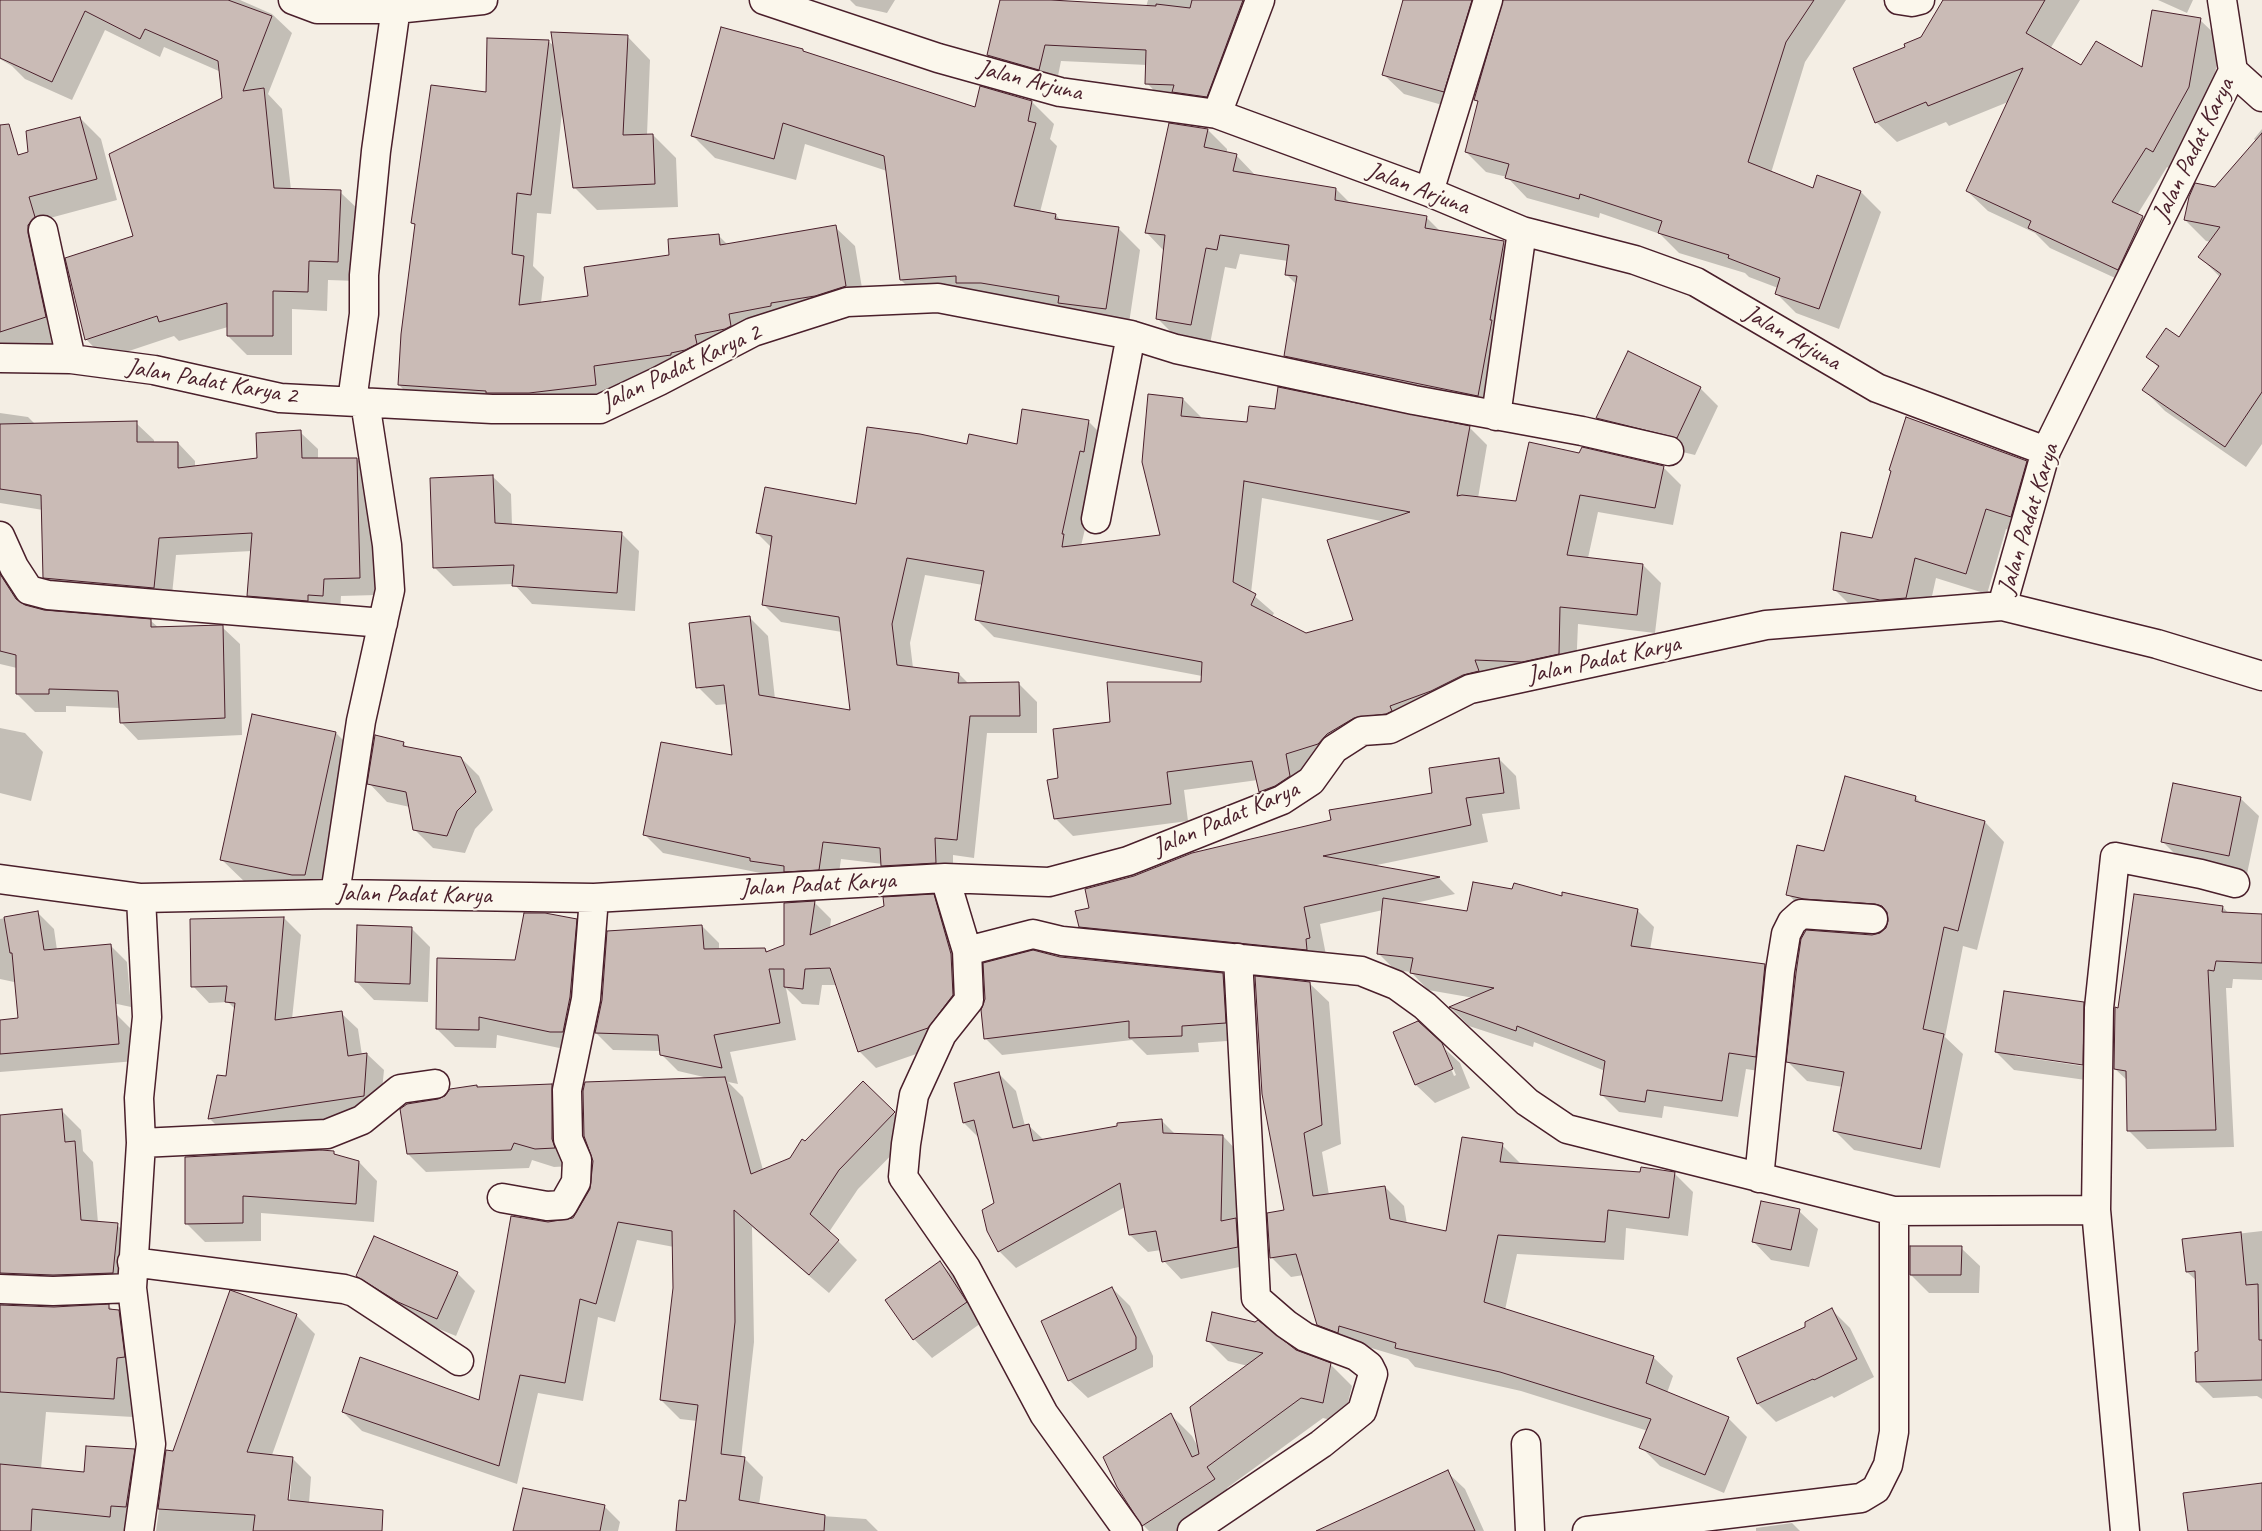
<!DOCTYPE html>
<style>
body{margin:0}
canvas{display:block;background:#f4eee4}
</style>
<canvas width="2262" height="1531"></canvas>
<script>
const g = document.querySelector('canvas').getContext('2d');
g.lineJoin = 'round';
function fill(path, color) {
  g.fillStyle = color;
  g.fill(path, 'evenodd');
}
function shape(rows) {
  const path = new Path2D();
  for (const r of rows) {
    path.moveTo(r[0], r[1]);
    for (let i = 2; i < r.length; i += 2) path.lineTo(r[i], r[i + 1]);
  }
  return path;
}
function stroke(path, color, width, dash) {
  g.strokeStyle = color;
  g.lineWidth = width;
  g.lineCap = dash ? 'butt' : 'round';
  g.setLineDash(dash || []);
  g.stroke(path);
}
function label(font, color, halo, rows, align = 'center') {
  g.font = font + ' Caveat,sans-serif';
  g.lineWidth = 4;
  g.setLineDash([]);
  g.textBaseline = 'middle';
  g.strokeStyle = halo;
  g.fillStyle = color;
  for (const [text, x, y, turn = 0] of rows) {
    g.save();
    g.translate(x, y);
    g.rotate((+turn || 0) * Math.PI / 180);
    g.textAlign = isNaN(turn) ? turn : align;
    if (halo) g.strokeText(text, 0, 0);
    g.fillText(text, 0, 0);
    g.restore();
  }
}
fill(shape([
 [0,0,240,0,272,14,292,33,268,94,282,109,291,190,340,192,360,211,357,281,328,280,327,311,292,309,292,355,247,355,228,336,228,327,179,341,174,336,105,359,86,339,134,237,223,99,221,72,164,47,160,57,105,30,72,100,25,79,12,66,0,59],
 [850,0,895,0,887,13,856,6],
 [1001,0,1062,0,1064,2,1146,7,1148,0,1276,0,1266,4,1223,112,1163,100,1147,83,1147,65,1061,61,1056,86,1005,71,988,55],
 [1404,0,1846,0,1805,62,1771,173,1813,190,1818,177,1861,192,1881,212,1839,329,1796,313,1776,293,1778,288,1749,277,1745,273,1679,253,1660,234,1600,213,1599,218,1527,198,1507,177,1486,172,1466,152,1479,103,1475,100,1504,5,1498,8,1463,111,1404,94,1383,74],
 [1944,0,2080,0,2050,49,2082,67,2143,69,2200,20,2221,40,2209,108,2174,171,2167,167,2137,215,2142,217,2163,238,2139,289,2050,248,2035,233,1988,211,1967,191,2008,102,1949,126,1946,122,1897,142,1876,122,1906,48,1922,38],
 [2158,0,2193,0,2187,13],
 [627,36,650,60,647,135,653,135,676,158,678,207,597,210,574,187,562,112,551,214,537,213,533,266,544,277,541,303,590,297,670,256,719,236,728,245,835,227,855,246,865,306,790,323,691,375,613,386,615,404,419,405,399,385,416,226,413,223,487,93,548,41,554,46],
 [803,50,806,54,976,109,1032,102,1054,124,1050,139,1057,146,1040,212,1056,215,1062,222,1118,228,1140,250,1128,330,923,302,901,280,887,171,805,144,796,180,715,158,693,136],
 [80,118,101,139,117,200,50,218,56,239,66,339,3,359,0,356,0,162,29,153],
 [2262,129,2262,444,2246,467,2165,411,2144,390,2159,368,2148,357,2179,338,2220,277,2200,257,2211,242,2206,241,2185,220,2256,141,2254,139],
 [1208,130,1227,149,1227,153,1236,155,1256,176,1336,189,1351,204,1427,218,1441,232,1503,243,1523,262,1497,415,1305,375,1285,356,1297,285,1286,274,1288,261,1240,254,1236,269,1225,267,1210,344,1177,338,1157,318,1164,251,1146,232],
 [1700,388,1718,406,1695,455,1616,436,1597,418],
 [1183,399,1201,417,1200,419,1248,424,1469,427,1487,445,1478,498,1517,502,1580,454,1663,467,1681,485,1673,525,1598,512,1588,558,1643,565,1661,583,1655,633,1578,624,1576,672,1541,679,1372,735,1278,810,1260,792,1258,780,1184,790,1188,821,1073,836,1055,818,1059,779,1111,723,1202,683,1202,676,994,637,976,619,983,585,925,575,910,643,913,668,959,674,969,684,1019,684,1037,702,1037,733,987,733,974,858,953,855,953,880,901,884,883,864,841,859,837,887,769,879,765,874,663,853,645,835,733,757,728,704,716,705,698,687,750,618,768,636,775,699,852,712,842,632,781,622,763,604,772,548,757,533,857,506,968,445,1018,445,1088,421,1106,439,1081,546,1161,537],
 [1262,498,1386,522,1355,621,1306,634,1272,617,1274,613,1251,593],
 [0,413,28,417,36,425,136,423,154,440,154,443,178,443,195,461,195,467,258,459,300,432,318,449,318,459,357,459,374,477,377,595,341,596,340,613,266,613,248,595,252,551,176,555,171,605,62,595,44,577,43,510,0,503],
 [2026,462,2047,483,2032,537,2006,529,1987,594,1936,578,1927,619,1855,610,1834,589,1873,540],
 [492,476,511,494,512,525,621,533,639,551,635,611,532,604,514,584,453,586,435,568],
 [0,575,17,592,26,607,44,611,151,621,159,628,222,627,240,644,242,735,138,740,121,722,120,708,66,706,66,712,35,712,17,694,17,668,0,664],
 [253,715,336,733,363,760,332,902,249,886,221,859],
 [0,728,25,733,43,752,31,801,0,793],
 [403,743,409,749,461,758,479,776,493,810,475,829,465,853,433,848,414,829,410,807,387,802,369,783],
 [1499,759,1516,776,1520,809,1482,814,1488,842,1372,866,1439,878,1455,894,1411,904,1468,913,1563,897,1637,910,1654,927,1650,950,1765,965,1782,982,1772,1073,1746,1069,1738,1117,1664,1106,1662,1118,1619,1112,1602,1095,1605,1071,1534,1042,1533,1047,1469,1026,1451,1008,1474,998,1428,990,1411,972,1395,970,1378,953,1383,910,1320,924,1326,955,1097,943,1080,926,1091,909,1332,821,1434,794],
 [1915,797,1923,805,1985,822,2004,842,1977,950,1963,946,1945,1037,1963,1054,1940,1168,1854,1150,1834,1130,1843,1087,1807,1081,1788,1062,1872,936,1880,934,1887,928,1889,922,1824,918,1807,914,1788,894,1825,852],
 [2240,798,2259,816,2247,874,2181,860,2162,841],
 [933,896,950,913,968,972,945,1044,876,1068,859,1051,837,985,822,985,819,1005,802,1004,786,988,796,1040,730,1052,738,1084,728,1082,743,1097,763,1170,790,1159,863,1083,913,1133,858,1189,829,1232,857,1260,829,1293,752,1227,754,1342,741,1458,744,1458,763,1477,759,1505,822,1516,866,1519,878,1531,676,1531,687,1502,697,1421,680,1419,661,1400,674,1288,674,1247,637,1240,615,1322,598,1317,583,1401,538,1393,517,1484,362,1431,343,1412,480,1401,548,1223,574,1219,708,1078,678,1071,661,1054,661,1051,613,1050,596,1033,702,926,719,943,719,950,765,949,768,952,785,946,814,902,831,919,830,928],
 [2223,907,2229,914,2262,914,2262,980,2233,979,2232,988,2226,988,2234,1147,2147,1149,2129,1131,2128,1081,2115,1069,2119,1009],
 [37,912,54,929,57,950,110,945,127,962,131,1007,0,979,0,919],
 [284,918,301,935,292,1019,341,1013,358,1029,362,1055,367,1054,384,1070,380,1112,226,1135,210,1119,218,1076,227,1078,236,1010,228,1002,209,1003,193,986,191,920],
 [576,920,594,939,569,1050,497,1035,496,1048,455,1047,437,1029,516,961],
 [358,927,412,929,430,947,428,1002,374,1000,356,981],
 [1060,958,1223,974,1240,991,1242,1040,1198,1043,1199,1052,1147,1055,1132,1040,1002,1055,985,1038],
 [1309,983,1329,1002,1341,1144,1322,1152,1329,1195,1385,1187,1404,1206,1407,1224,1447,1233,1502,1145,1521,1164,1642,1174,1674,1173,1693,1192,1688,1236,1626,1228,1624,1260,1517,1254,1505,1310,1653,1357,1673,1376,1667,1393,1728,1418,1747,1437,1724,1493,1660,1466,1641,1447,1648,1431,1521,1391,1415,1367,1408,1359,1358,1344,1338,1344,1319,1324,1304,1275,1291,1277,1272,1258,1268,1214,1286,1211],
 [2083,1004,2102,1022,2100,1082,2014,1070,1996,1052],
 [2015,1054,2089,1064,2089,1067,2015,1056],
 [116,1014,133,1031,136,1061,0,1072,0,1021],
 [1394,1032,1441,1044,1454,1076,1456,1075,1445,1049,1460,1063,1470,1088,1435,1103,1416,1085],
 [999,1074,1016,1091,1025,1126,1028,1125,1044,1140,1161,1120,1176,1135,1223,1136,1240,1154,1254,1264,1181,1279,1164,1261,1161,1250,1148,1252,1130,1235,1125,1207,1016,1268,999,1251,996,1203,980,1139,964,1123],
 [552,1085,570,1103,572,1166,554,1167,532,1160,529,1168,426,1172,408,1154,438,1101,477,1086,479,1088],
 [62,1111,81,1130,83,1151,93,1162,98,1223,117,1225,137,1244,132,1292,5,1300,4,1306,54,1308,109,1306,114,1311,118,1312,138,1331,133,1417,46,1412,41,1469,85,1474,134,1450,153,1469,145,1531,0,1531,0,1116],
 [333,1152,338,1157,359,1162,377,1181,374,1222,261,1213,261,1241,205,1242,187,1224,186,1158],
 [1799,1211,1818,1229,1809,1267,1771,1260,1753,1241],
 [2262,1231,2262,1399,2257,1396,2213,1398,2197,1382,2200,1353,2197,1281,2187,1272,2184,1240],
 [1961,1248,1980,1266,1979,1293,1929,1293,1911,1275],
 [940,1263,958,1281,984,1321,932,1358,914,1339],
 [457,1273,475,1291,456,1336,417,1320,376,1294,358,1276],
 [1112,1288,1130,1306,1153,1356,1153,1367,1088,1398,1069,1380],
 [1832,1310,1850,1328,1874,1377,1834,1398,1832,1396,1776,1422,1758,1404,1806,1328],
 [296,1315,315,1334,272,1455,292,1458,311,1477,309,1503,353,1531,156,1531,167,1452,174,1452],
 [290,1473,292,1473,289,1506,286,1506],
 [1256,1323,1296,1351,1331,1365,1352,1386,1343,1423,1323,1418,1227,1488,1235,1500,1187,1531,1149,1531,1143,1525,1171,1415,1192,1436,1199,1449,1248,1366,1228,1361,1207,1340],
 [1447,1472,1465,1489,1484,1531,1325,1531],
 [604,1506,620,1522,618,1531,515,1531],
 [1792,1523,1800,1531,1756,1531,1756,1528]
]), '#0003');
const building = shape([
 [0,0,228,0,272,16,243,91,264,88,274,188,341,190,338,262,309,261,308,292,273,291,273,336,227,336,227,303,159,322,157,316,85,340,65,258,133,236,109,154,222,98,218,61,145,29,140,39,85,11,52,82,0,58,0,0],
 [1000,0,1051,0,1156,6,1156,4,1190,8,1192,0,1243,0,1207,97,1172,92,1174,85,1145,84,1146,50,1045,45,1039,70,987,55,1000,0],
 [1403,0,1472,0,1444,92,1382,75,1403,0],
 [1503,0,1814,0,1786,42,1748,162,1813,188,1817,175,1861,191,1819,309,1775,294,1780,278,1728,258,1729,255,1658,233,1662,221,1580,194,1579,199,1505,178,1509,164,1465,152,1478,101,1474,100,1503,0],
 [1943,0,2045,0,2026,33,2081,65,2096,41,2142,67,2152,10,2201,18,2189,87,2153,152,2146,148,2112,202,2143,216,2118,270,2028,228,2031,221,1966,191,2023,68,1928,106,1926,102,1875,123,1853,68,1905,47,1904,44,1921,37,1943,0],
 [721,27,803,49,803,51,975,107,980,86,1032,101,1028,121,1036,123,1014,206,1056,214,1055,219,1119,227,1106,309,1058,303,1059,296,981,283,956,283,956,276,900,280,884,156,783,123,774,159,691,136,721,27],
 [551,32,628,35,623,135,653,134,655,184,573,188,551,32],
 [487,38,549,40,531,195,517,193,512,254,524,256,519,305,588,296,584,267,669,255,668,239,719,234,720,245,836,225,846,286,815,296,771,303,771,306,729,314,731,326,725,329,695,335,697,344,685,350,671,353,671,355,594,366,596,385,529,393,486,393,486,391,398,385,401,334,415,224,411,223,431,85,486,92,487,38],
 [80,117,97,179,29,197,35,217,28,225,28,233,46,317,0,332,0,125,9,124,18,155,28,152,26,131,80,117],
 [1169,123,1208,129,1204,147,1237,154,1233,171,1336,188,1335,200,1427,216,1425,228,1504,241,1490,320,1492,320,1478,396,1284,356,1297,276,1285,275,1289,245,1220,235,1217,250,1206,248,1191,325,1156,319,1165,235,1145,233,1169,123],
 [2262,133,2262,392,2225,447,2142,390,2159,366,2146,357,2166,328,2179,337,2221,274,2198,257,2220,227,2184,220,2189,197,2195,183,2215,187,2262,133],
 [1628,351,1701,387,1677,438,1596,418,1628,351],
 [1278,387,1470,426,1457,496,1462,495,1516,501,1529,442,1579,453,1582,447,1664,466,1655,508,1580,495,1567,555,1643,564,1637,615,1560,607,1559,654,1522,662,1475,660,1479,671,1463,675,1431,691,1390,706,1392,711,1386,714,1354,718,1327,734,1318,744,1286,754,1290,776,1275,786,1259,792,1252,761,1167,772,1171,804,1054,819,1047,780,1058,778,1053,729,1110,722,1107,682,1201,682,1202,662,975,620,984,571,907,558,892,624,897,665,959,673,958,683,1019,682,1020,716,970,716,957,840,935,838,936,863,881,866,880,848,823,842,819,870,784,872,784,866,750,861,750,858,643,835,661,742,732,755,724,685,696,688,689,623,750,616,759,695,850,710,839,617,762,605,772,536,756,533,765,487,856,504,867,427,920,434,967,444,969,434,1017,444,1022,409,1089,420,1084,452,1080,451,1062,534,1064,534,1062,547,1160,535,1142,462,1148,394,1183,398,1181,416,1247,422,1249,406,1275,409,1278,387],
 [1244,481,1410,512,1327,540,1353,620,1306,633,1251,605,1256,594,1233,582,1244,481],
 [1906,417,2027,461,2011,517,1986,509,1966,574,1915,558,1906,598,1880,600,1833,590,1841,532,1872,538,1891,471,1889,470,1906,417],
 [137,421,137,442,178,442,178,468,257,458,256,433,301,430,302,458,357,458,360,578,324,579,323,596,308,595,308,601,247,596,252,533,159,538,154,588,43,578,41,495,0,489,0,424,137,421],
 [493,475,495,523,622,532,617,593,512,586,514,565,433,568,430,478,493,475],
 [0,574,16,599,25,605,44,610,151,619,151,627,223,625,225,718,120,723,118,691,49,689,49,694,16,694,16,655,0,651,0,574],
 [252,714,336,732,305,875,292,875,220,860,252,714],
 [375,735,404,742,403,746,461,757,476,792,457,811,447,836,413,830,406,792,367,784,375,735],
 [1499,758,1504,793,1466,798,1471,825,1323,856,1440,877,1304,907,1310,938,1306,939,1307,950,1079,927,1075,911,1089,908,1085,889,1134,876,1192,853,1331,820,1329,810,1432,793,1429,768,1499,758],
 [1845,776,1916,796,1915,801,1985,821,1958,931,1944,927,1923,1029,1944,1034,1921,1149,1833,1131,1844,1072,1786,1062,1796,973,1801,939,1805,932,1806,930,1872,935,1880,933,1886,928,1888,921,1887,912,1882,906,1875,904,1804,899,1786,895,1797,845,1824,851,1845,776],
 [2173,783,2241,797,2229,856,2161,842,2173,783],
 [1473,882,1512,889,1514,883,1562,896,1562,892,1638,909,1631,946,1765,964,1756,1057,1729,1053,1722,1101,1647,1090,1645,1102,1600,1095,1605,1061,1517,1026,1516,1031,1449,1007,1494,988,1410,973,1413,958,1377,954,1383,898,1467,911,1473,882],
 [934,894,951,954,953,995,928,1028,858,1052,830,968,805,969,803,989,784,987,784,969,769,969,780,1023,714,1035,722,1068,660,1055,658,1035,595,1033,602,1000,607,931,702,925,704,949,765,948,766,952,784,945,784,903,815,901,810,935,884,906,883,897,934,894],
 [2134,894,2223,906,2222,912,2262,914,2262,963,2216,961,2214,971,2208,970,2216,1130,2127,1131,2126,1071,2114,1069,2115,1009,2115,1007,2118,1008,2134,894],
 [38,911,44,950,111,944,119,1044,0,1054,0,1020,18,1018,12,953,10,953,4,917,38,911],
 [524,913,545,913,577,919,570,997,563,1032,550,1032,479,1017,479,1030,436,1029,437,958,515,960,524,913],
 [284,917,275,1020,342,1011,348,1056,367,1053,364,1096,208,1119,217,1075,226,1076,235,1003,225,1002,227,986,191,987,190,919,284,917],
 [357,925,412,927,410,984,355,982,357,925],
 [1033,950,1060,957,1223,973,1226,1023,1182,1026,1182,1036,1129,1038,1129,1021,984,1039,981,1010,985,999,983,963,1033,950],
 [1255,976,1310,982,1322,1125,1304,1133,1313,1196,1385,1186,1390,1219,1446,1231,1462,1137,1503,1143,1500,1162,1640,1172,1641,1167,1675,1172,1669,1218,1608,1210,1605,1242,1498,1235,1484,1302,1654,1356,1646,1383,1729,1417,1705,1475,1639,1448,1651,1419,1500,1372,1395,1348,1396,1343,1339,1326,1338,1333,1317,1325,1296,1254,1270,1258,1267,1213,1284,1210,1262,1094,1255,976],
 [2004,991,2084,1002,2083,1065,1995,1052,2004,991],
 [1418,1021,1442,1043,1453,1069,1415,1085,1393,1032,1418,1021],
 [999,1072,1013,1128,1029,1124,1033,1141,1117,1126,1117,1123,1162,1119,1163,1133,1223,1135,1221,1221,1236,1218,1238,1247,1162,1262,1156,1231,1129,1235,1120,1183,998,1252,987,1231,982,1210,994,1203,974,1120,963,1123,954,1083,999,1072],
 [725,1077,751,1174,790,1158,802,1139,805,1141,863,1081,895,1112,839,1170,810,1214,839,1240,809,1275,734,1210,735,1322,721,1454,745,1457,739,1500,825,1515,824,1531,676,1531,679,1500,686,1501,698,1405,660,1400,673,1288,672,1231,618,1222,596,1304,580,1299,565,1383,520,1375,499,1466,342,1412,360,1357,479,1400,511,1216,548,1222,573,1218,590,1189,593,1161,584,1136,583,1091,585,1082,725,1077],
 [552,1084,552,1139,555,1148,535,1149,514,1143,511,1150,407,1154,400,1109,407,1104,438,1099,445,1096,450,1089,477,1085,477,1087,552,1084],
 [62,1109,65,1142,75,1141,81,1220,118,1223,113,1273,53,1275,0,1273,0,1115,62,1109],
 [321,1150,334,1151,334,1154,359,1161,356,1204,243,1196,243,1223,185,1224,185,1157,321,1150],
 [1761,1201,1800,1209,1791,1250,1752,1242,1761,1201],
 [2241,1232,2246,1285,2258,1284,2259,1340,2262,1340,2262,1380,2196,1382,2195,1352,2198,1351,2195,1271,2186,1272,2182,1239,2241,1232],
 [374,1236,458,1272,437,1319,398,1302,356,1276,374,1236],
 [1910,1246,1962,1246,1961,1275,1910,1275,1910,1246],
 [940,1261,967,1302,913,1340,885,1300,940,1261],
 [1112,1287,1136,1337,1136,1349,1068,1381,1041,1321,1112,1287],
 [230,1290,297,1314,247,1452,293,1457,288,1500,383,1510,382,1531,253,1531,255,1515,158,1509,166,1450,173,1451,230,1290],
 [109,1304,109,1309,119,1310,125,1357,117,1358,114,1399,0,1392,0,1305,54,1307,109,1304],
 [1832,1308,1857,1359,1814,1380,1813,1379,1757,1404,1737,1358,1805,1327,1805,1322,1832,1308],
 [1212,1312,1255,1322,1258,1320,1296,1350,1331,1363,1323,1403,1301,1398,1207,1467,1215,1479,1142,1526,1117,1487,1103,1457,1171,1413,1192,1457,1199,1454,1190,1407,1263,1353,1206,1341,1212,1312],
 [86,1446,135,1449,126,1507,111,1506,110,1517,32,1509,31,1531,0,1531,0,1464,84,1472,86,1446],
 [1448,1470,1475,1531,1316,1531,1448,1470],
 [2262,1483,2262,1531,2188,1531,2183,1493,2262,1483],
 [523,1488,605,1505,600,1531,513,1531,523,1488]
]);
fill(building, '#cabbb6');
stroke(building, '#4a1f2b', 1);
const minor = shape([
 [293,0,317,9,396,9,483,0],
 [764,0,938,58,1060,92,1217,114,1429,192,1522,231,1635,260,1696,282,1877,388,2046,451],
 [1899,0,1912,2,1920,0],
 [2233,71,2262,97],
 [1217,114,1260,0],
 [1429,192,1488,0],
 [43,230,71,359],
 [0,358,71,359,154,370,280,398,492,409,600,409,659,381,753,332,847,302,938,298,1131,335,1176,349,1414,400,1582,431,1669,451],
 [352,401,364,314,364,275,376,151,397,0],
 [1496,416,1522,231],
 [1096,519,1131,335],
 [0,536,14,567,29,590,48,595,383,623],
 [2002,606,2157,644,2262,676],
 [945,878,967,951,969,1000,942,1034,914,1095,906,1144,903,1177,966,1268,1044,1414,1128,1531],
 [0,879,141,898,335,894,594,898,945,878,1049,882,1128,861,1282,800,1311,781,1334,749,1362,731,1390,729,1470,689,1766,625,2002,606,2046,451,2233,71,2222,0],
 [335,894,361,721,390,590,387,545,365,402],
 [967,951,1033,934,1062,941,1361,971,1396,985,1425,1006,1527,1102,1567,1129,1894,1211,2096,1210,2125,1531],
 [141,1143,327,1134,362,1120,400,1089,435,1084],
 [1759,1178,1780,971,1786,934,1792,922,1801,914,1873,919],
 [502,1198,547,1206,563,1205,576,1182,577,1160,568,1139,567,1090,586,999,594,898],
 [2096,1210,2099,1008,2115,857,2201,874,2235,883],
 [132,1262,344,1289,354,1292,459,1361],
 [0,1289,53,1291,132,1288],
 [1526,1444,1530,1531],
 [139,1531,151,1444,132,1288,141,1143,139,1098,147,1017,141,898],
 [1192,1531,1321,1444,1362,1411,1373,1374,1369,1366,1356,1356,1305,1337,1286,1324,1256,1298,1238,958],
 [1587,1531,1861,1498,1876,1489,1888,1465,1894,1432,1894,1211]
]);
stroke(minor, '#4a1f2b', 31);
stroke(minor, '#fbf7ec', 28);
label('25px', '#4a1f2b', '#fbf7ec', [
 ["Jalan Arjuna",1030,81,14],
 ["Jalan Padat Karya",2194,150,-64],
 ["Jalan Arjuna",1418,189,21],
 ["Jalan Arjuna",1792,338,30],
 ["Jalan Padat Karya 2",681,368,-25],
 ["Jalan Padat Karya 2",212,382,10],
 ["Jalan Padat Karya",2029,519,-73],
 ["Jalan Padat Karya",1604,660,-12],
 ["Jalan Padat Karya",1226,819,-23],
 ["Jalan Padat Karya",818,885,-3],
 ["Jalan Padat Karya",414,895,1]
]);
</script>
